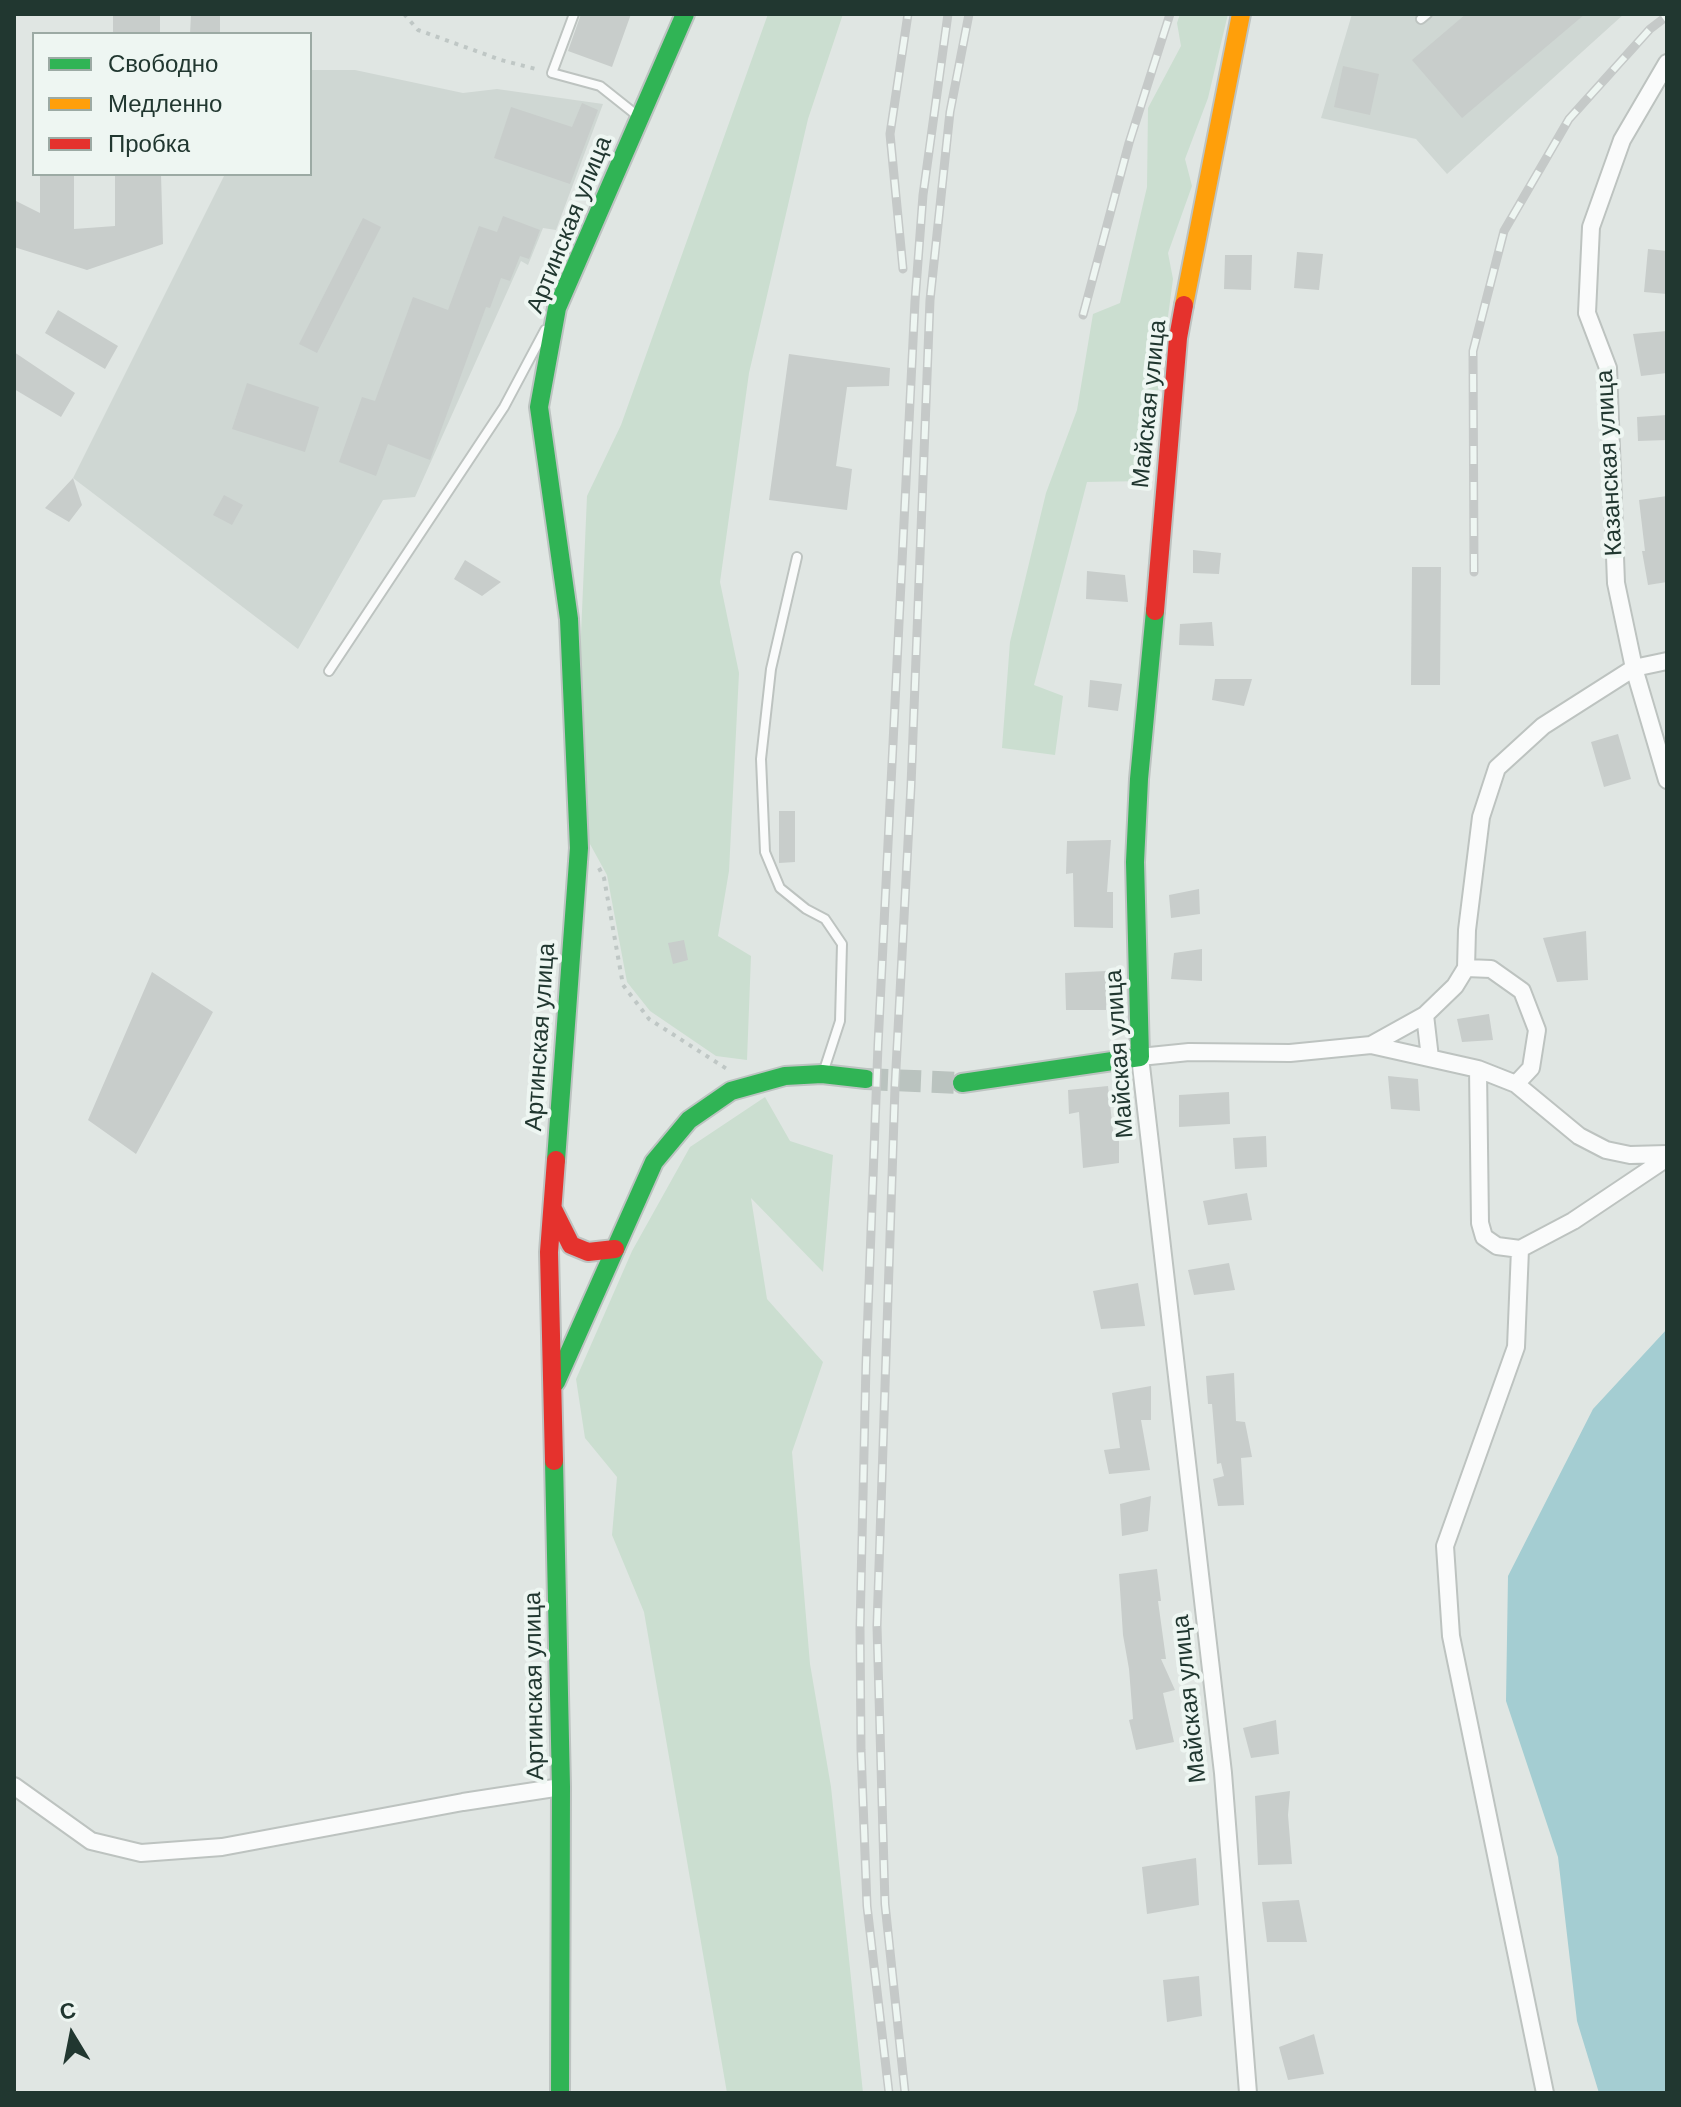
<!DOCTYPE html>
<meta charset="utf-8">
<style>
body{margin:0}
#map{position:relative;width:1681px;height:2107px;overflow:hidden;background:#e0e6e3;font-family:Helvetica,sans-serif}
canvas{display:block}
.frame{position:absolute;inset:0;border:16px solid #213730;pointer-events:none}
.legend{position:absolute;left:32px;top:32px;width:280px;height:144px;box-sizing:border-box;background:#eef6f2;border:2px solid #9caaa4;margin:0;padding:10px 14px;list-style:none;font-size:24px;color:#213730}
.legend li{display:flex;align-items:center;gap:16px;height:40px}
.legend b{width:40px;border:2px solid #9caaa4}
.north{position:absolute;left:32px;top:1995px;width:80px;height:80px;-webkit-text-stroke:6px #eef6f2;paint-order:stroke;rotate:350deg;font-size:22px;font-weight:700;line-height:32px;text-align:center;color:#213730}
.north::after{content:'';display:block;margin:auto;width:28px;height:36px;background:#213730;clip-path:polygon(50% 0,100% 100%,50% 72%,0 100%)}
</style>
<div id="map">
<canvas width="1681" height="2107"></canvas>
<div class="frame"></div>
<ul class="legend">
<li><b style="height:10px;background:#30b455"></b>Свободно</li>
<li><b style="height:10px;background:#ff9f0a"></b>Медленно</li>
<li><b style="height:10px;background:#e5322d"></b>Пробка</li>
</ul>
<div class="north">С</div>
</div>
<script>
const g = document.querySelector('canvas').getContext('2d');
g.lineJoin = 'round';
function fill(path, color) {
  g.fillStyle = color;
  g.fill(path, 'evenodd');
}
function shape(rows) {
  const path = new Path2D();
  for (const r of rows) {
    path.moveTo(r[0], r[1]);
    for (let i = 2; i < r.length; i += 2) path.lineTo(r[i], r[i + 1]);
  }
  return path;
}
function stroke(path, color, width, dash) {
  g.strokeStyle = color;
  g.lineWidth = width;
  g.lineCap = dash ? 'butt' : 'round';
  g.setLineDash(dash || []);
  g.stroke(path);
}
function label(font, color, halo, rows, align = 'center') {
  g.font = font + ' Helvetica,sans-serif';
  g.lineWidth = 8;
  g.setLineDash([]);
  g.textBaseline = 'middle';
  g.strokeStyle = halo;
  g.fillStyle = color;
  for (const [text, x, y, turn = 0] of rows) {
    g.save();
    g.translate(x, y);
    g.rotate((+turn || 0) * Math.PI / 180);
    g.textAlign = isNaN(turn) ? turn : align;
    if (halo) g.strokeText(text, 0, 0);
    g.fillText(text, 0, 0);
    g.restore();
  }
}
fill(shape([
 [1352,14,1624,14,1447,174,1416,139,1321,118],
 [310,70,355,70,463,93,497,89,603,104,556,230,543,228,528,265,521,261,415,497,383,500,298,649,73,478,225,174,310,174]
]), '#cfd7d3');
fill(shape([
 [768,14,843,14,808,119,749,373,720,582,739,673,729,871,718,936,751,956,747,1060,716,1056,650,1011,627,982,607,875,585,835,580,657,587,496,621,425],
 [1180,14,1228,14,1208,98,1185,159,1192,186,1168,253,1173,279,1146,481,1087,482,1034,685,1063,696,1055,755,1002,748,1010,642,1046,493,1077,410,1093,314,1120,303,1147,187,1148,108,1181,46,1177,23],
 [765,1097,790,1141,833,1155,823,1272,751,1198,767,1299,823,1362,792,1452,810,1664,831,1787,863,2093,727,2093,644,1612,612,1535,617,1477,585,1438,576,1379,632,1251,690,1147]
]), '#cbded0');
fill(shape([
 [1667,1329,1667,2093,1599,2093,1577,2021,1558,1857,1506,1701,1508,1576,1593,1409]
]), '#a4cdd2');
fill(shape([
 [113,14,160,14,160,34,113,34],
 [191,14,220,14,220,34,190,34],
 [581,14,631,14,612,67,568,51],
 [1466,14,1585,14,1462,118,1412,60],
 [1343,66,1379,74,1370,115,1334,107],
 [582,103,598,110,570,184,494,158,511,107,572,127],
 [40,174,74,174,74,229,115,226,115,174,161,174,163,244,87,270,14,247,14,200,40,213],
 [503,216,540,230,529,259,520,256,510,281,501,278,490,308,486,307,430,460,388,444,376,476,339,462,362,397,375,401,413,297,448,310,479,226,497,232],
 [363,218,381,227,317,353,299,344],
 [1648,249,1667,251,1667,294,1644,292],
 [1297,252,1323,254,1319,290,1294,288],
 [1225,255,1252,255,1251,290,1224,289],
 [58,310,118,346,105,369,45,333],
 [1667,331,1667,373,1641,376,1633,334],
 [14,352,75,393,61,417,14,389],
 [789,354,890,368,889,386,847,387,836,466,852,469,847,510,769,500],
 [247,383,319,407,305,452,232,429],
 [1667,415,1667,440,1638,441,1637,417],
 [73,478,82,505,69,522,45,508],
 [224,495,243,505,232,525,213,515],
 [1667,496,1667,582,1648,585,1642,551,1645,551,1639,500],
 [1193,550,1221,553,1219,574,1193,573],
 [465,560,501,582,482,596,454,579],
 [1412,567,1441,567,1440,685,1411,685],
 [1087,571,1125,575,1128,602,1086,599],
 [1212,622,1214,646,1179,645,1180,624],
 [1215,679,1252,679,1244,706,1212,700],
 [1090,680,1122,684,1118,711,1088,707],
 [1618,734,1631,779,1604,787,1591,742],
 [779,811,795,811,795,862,779,863],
 [1111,840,1107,892,1113,892,1113,928,1074,927,1073,873,1066,874,1067,841],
 [1199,889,1200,914,1171,918,1169,895],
 [1586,931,1588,980,1557,982,1543,938],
 [684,940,688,960,673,964,668,943],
 [1202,949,1202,981,1171,979,1174,953],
 [1106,971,1106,1010,1066,1010,1065,973],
 [152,972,213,1012,136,1154,88,1120],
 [1489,1014,1493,1040,1462,1042,1457,1019],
 [1388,1076,1418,1079,1420,1111,1391,1109],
 [1108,1086,1113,1131,1119,1130,1119,1163,1083,1168,1079,1112,1069,1114,1068,1090],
 [1229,1092,1230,1124,1179,1127,1179,1095],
 [1266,1136,1267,1167,1235,1169,1233,1138],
 [1247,1193,1252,1220,1208,1225,1203,1201],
 [1229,1263,1235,1290,1194,1295,1188,1270],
 [1138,1283,1145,1326,1101,1329,1093,1291],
 [1234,1373,1236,1421,1245,1422,1252,1457,1241,1458,1244,1505,1218,1506,1213,1479,1224,1476,1221,1463,1217,1464,1212,1404,1208,1404,1206,1376],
 [1151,1386,1151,1420,1141,1420,1150,1470,1109,1474,1104,1450,1120,1448,1112,1393],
 [1151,1496,1148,1531,1122,1536,1120,1504],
 [1157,1569,1161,1601,1158,1601,1166,1659,1161,1659,1175,1690,1163,1693,1174,1742,1136,1750,1129,1720,1133,1719,1129,1669,1123,1635,1119,1574],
 [1276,1720,1279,1754,1251,1758,1243,1728],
 [1290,1791,1288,1815,1292,1864,1258,1865,1255,1796],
 [1196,1858,1199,1905,1147,1914,1142,1867],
 [1299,1900,1307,1942,1267,1942,1262,1902],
 [1199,1976,1202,2016,1167,2022,1163,1980],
 [1314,2034,1324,2074,1288,2080,1279,2047]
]), '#c8cdcb');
stroke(shape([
 [866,1079,962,1083]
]), '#bac3bf', 22, [22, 11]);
const lane = shape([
 [574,14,552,73,600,86,639,117],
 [1421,19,1427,14],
 [797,557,771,669,761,759,765,852,780,888,806,909,825,919,842,944,840,1021,823,1073],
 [329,671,504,407,545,330]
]);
const street = shape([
 [1667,63,1622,140,1591,227,1587,313,1608,368,1616,583,1634,668,1667,780],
 [1466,968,1491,969,1522,991,1537,1030,1531,1068,1516,1084],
 [1425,1015,1430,1058],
 [1371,1045,1425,1015,1455,986,1466,968,1467,930,1481,817,1497,768,1543,726,1634,668,1667,661],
 [1478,1069,1480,1223,1484,1237,1497,1246,1520,1249,1573,1221,1667,1158],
 [1520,1249,1516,1347,1445,1546,1451,1636,1545,2093],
 [14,1786,91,1841,141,1853,222,1847,463,1802,561,1787],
 [1248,2093,1223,1773,1140,1057,1189,1052,1290,1053,1371,1045,1478,1069,1516,1084,1579,1136,1606,1150,1630,1155,1667,1154]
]);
const fast = shape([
 [962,1083,1140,1057,1135,862,1139,779,1155,611],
 [556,1160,579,848,569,619,539,407,557,308,685,14],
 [556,1382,654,1162,689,1120,731,1091,785,1076,822,1074,866,1079],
 [554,1461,561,1787,560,2093]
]);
const slow = shape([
 [1184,305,1241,14]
]);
const jam = shape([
 [1155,611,1178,338,1184,305],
 [553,1209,571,1245,588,1252,615,1249],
 [554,1461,549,1252,556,1160]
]);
stroke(lane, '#bdc3c0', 12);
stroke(street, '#bdc3c0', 20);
stroke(fast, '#bdc3c1', 22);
stroke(slow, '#bdc3c1', 22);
stroke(jam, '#bdc3c1', 22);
stroke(shape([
 [404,14,418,30,501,60,540,70],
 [599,868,604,878,623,985,649,1019,730,1071]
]), '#bfc7c5', 4, [4, 6]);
stroke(lane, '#fafbfb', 8);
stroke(street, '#fafbfb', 16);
stroke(fast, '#30b455', 18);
stroke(slow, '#ff9f0a', 18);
stroke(jam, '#e5322d', 18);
const rail = shape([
 [903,269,890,134,908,14],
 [1083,315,1129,143,1170,14],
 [1474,572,1473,351,1504,231,1569,119,1650,29,1667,16],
 [889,2093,867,1906,861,1750,860,1628,866,1364,878,1045,915,301,923,195,948,14],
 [905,2093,885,1904,877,1626,895,1087,911,786,930,300,950,112,969,14]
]);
stroke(rail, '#c5c9c8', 9);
stroke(rail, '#eef6f2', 6, [18]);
label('24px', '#213730', '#eef6f2', [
 ["Артинская улица",570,225,-68],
 ["Майская улица",1150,404,-84],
 ["Казанская улица",1610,463,-93],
 ["Артинская улица",541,1037,-86],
 ["Майская улица",1120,1054,-94],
 ["Артинская улица",535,1686,-91],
 ["Майская улица",1190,1699,-96]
]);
</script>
